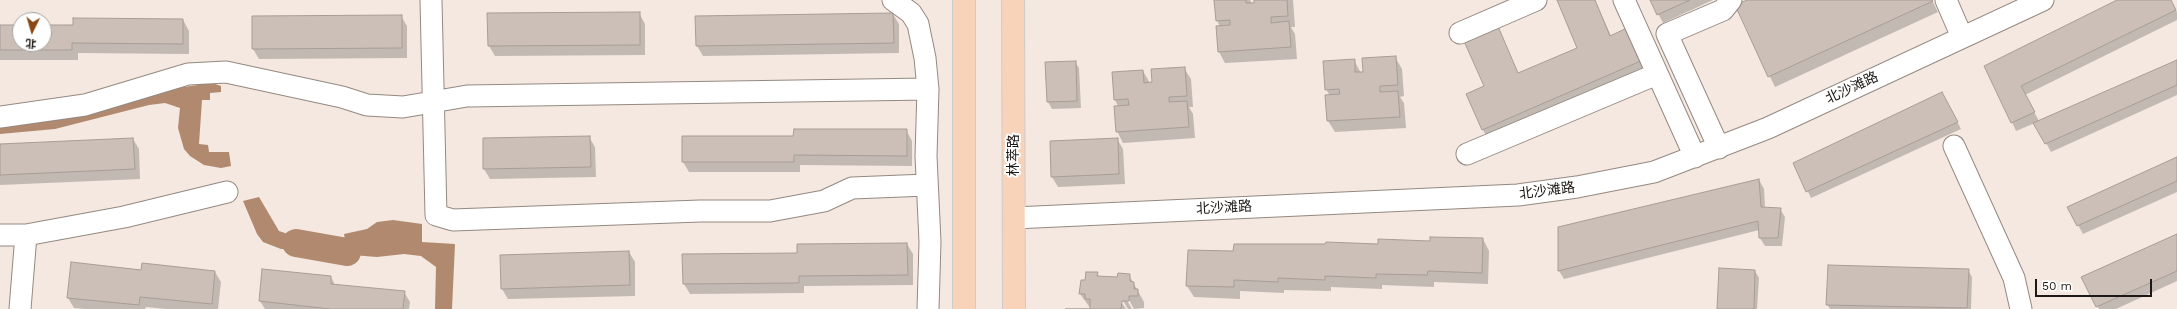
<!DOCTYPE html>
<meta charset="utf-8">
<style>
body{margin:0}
#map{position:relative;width:2177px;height:309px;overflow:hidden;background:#f4e8e0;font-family:"Work Sans","Noto Sans SC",sans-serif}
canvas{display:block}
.north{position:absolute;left:12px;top:12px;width:40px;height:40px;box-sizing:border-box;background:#fff;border:1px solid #a5a3a2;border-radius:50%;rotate:185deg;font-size:11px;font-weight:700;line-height:16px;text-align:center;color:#1d1916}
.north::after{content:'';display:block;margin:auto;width:14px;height:18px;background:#894813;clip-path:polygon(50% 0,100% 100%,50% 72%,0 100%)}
.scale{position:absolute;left:2035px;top:279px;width:117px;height:18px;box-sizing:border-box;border:2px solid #1d1916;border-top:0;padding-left:5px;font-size:12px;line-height:14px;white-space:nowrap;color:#1d1916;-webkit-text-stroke:3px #fff;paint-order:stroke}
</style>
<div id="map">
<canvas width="2177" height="309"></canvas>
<div class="north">北</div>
<div class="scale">50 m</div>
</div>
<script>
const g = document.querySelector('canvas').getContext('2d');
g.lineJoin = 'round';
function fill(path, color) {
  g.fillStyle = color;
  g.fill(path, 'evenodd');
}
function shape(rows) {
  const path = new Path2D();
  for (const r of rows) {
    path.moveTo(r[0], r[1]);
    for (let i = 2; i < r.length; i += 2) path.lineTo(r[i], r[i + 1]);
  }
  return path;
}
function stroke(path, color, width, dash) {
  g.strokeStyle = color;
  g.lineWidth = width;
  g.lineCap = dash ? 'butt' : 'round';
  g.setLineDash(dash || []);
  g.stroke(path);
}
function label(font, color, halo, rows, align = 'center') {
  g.font = font + ' "Work Sans","Noto Sans SC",sans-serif';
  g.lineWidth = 4;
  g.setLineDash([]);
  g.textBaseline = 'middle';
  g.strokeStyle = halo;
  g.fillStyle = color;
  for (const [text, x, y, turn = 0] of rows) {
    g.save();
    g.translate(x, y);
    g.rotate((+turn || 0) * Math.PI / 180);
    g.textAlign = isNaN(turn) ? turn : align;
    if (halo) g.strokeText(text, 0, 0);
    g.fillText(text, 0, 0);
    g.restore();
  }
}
fill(shape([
 [200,79,221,86,221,92,210,93,210,100,202,100,199,144,208,145,209,152,229,152,231,166,221,168,204,165,190,156,184,149,178,128,180,108,165,103,149,105,55,129,0,134,0,125,162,90,198,85],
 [259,197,279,231,297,237,296,243,292,249,281,249,263,242,257,234,243,201],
 [393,220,422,224,422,242,455,244,452,309,435,309,436,267,421,256,404,254,377,257,352,255,347,252,344,234,367,229,377,222]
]), '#b1896e');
fill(shape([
 [1215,0,1250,0,1252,4,1255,4,1255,0,1293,0,1295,27,1291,27,1295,34,1297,59,1225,63,1219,52,1220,27,1217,20],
 [1558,0,1595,0,1611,36,1629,29,1649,71,1489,141,1483,130,1485,86,1496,26,1519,74,1579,48],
 [1651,0,1713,0,1663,23],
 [1750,0,1932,0,1938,12,1775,87,1736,6],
 [2120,0,2171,0,2177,12,2177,20,2025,95,2039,121,2177,61,2177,95,2051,152,2035,123,2016,131,1986,67],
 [639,13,645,24,645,55,495,56,489,46],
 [893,14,899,24,899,53,703,56,697,46,696,17],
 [401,16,407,26,407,58,259,59,253,49],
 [183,20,189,31,189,54,78,53,78,60,0,60,0,26,20,26,20,44,44,44,44,26],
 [1395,57,1402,69,1404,96,1400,97,1404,103,1406,128,1335,132,1328,121,1330,96,1326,89,1354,60,1361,73,1364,73],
 [1075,62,1079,68,1081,108,1052,109,1048,102,1046,63],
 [1184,68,1191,79,1193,107,1189,107,1193,114,1195,138,1123,143,1117,131,1118,106,1115,100,1143,71,1150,83],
 [1946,100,1961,129,1811,198,1794,163],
 [906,130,912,141,912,166,800,165,800,172,689,172,683,162,794,137],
 [589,137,595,147,596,177,490,179,484,169,484,139],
 [133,139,139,149,140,179,0,185,0,145],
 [1117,139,1123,149,1125,184,1058,187,1052,177],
 [2177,158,2177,192,2083,234,2068,207],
 [1759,180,1764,189,1765,208,1780,209,1785,217,1782,246,1765,246,1760,238,1759,230,1564,279,1559,271,1559,228],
 [2177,235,2177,281,2116,309,2099,309,2083,277],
 [1483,239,1489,251,1488,284,1434,282,1434,287,1382,285,1382,289,1331,287,1331,291,1284,290,1284,293,1240,291,1240,299,1194,297,1187,286,1234,252],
 [907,244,913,254,913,285,804,286,804,293,690,294,684,284,683,255,798,254],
 [629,252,635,262,635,296,508,299,502,289],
 [1968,270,1972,277,1971,309,1830,309,1827,304],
 [142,271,215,272,221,282,218,309,166,309,146,307,145,309,85,309,74,308,68,298],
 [1755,271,1759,278,1757,309,1718,309],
 [1097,273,1100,278,1118,278,1129,275,1144,302,1144,308,1134,309,1127,296,1125,297,1132,309,1128,309,1120,296,1118,297,1126,309,1091,309,1080,294,1082,281,1086,281],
 [331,277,335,285,404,292,410,302,409,309,265,309,260,301]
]), '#0003');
stroke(shape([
 [296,243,347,252]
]), '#b1896e', 28);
const building = shape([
 [1214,0,1246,0,1246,3,1254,3,1254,0,1287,0,1288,16,1271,17,1271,23,1289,21,1291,47,1218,52,1216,26,1230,25,1230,20,1216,21,1214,0],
 [1557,0,1595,0,1610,36,1629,27,1643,60,1482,130,1466,94,1484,86,1463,39,1497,24,1518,73,1577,48,1557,0],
 [1650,0,1690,0,1657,15,1650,0],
 [1747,0,1932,0,1933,1,1768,77,1735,5,1747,0],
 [2117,0,2171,0,2176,10,2021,86,2035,112,2011,123,1984,66,2117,0],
 [640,12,640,45,488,46,487,13,640,12],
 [893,13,894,43,696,46,695,16,893,13],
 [402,15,402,48,252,49,252,16,402,15],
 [73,18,183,19,183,44,72,43,72,50,0,50,0,25,20,25,20,44,44,44,44,25,73,25,73,18],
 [1396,56,1398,85,1380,86,1380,92,1398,91,1400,117,1327,121,1325,95,1340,94,1339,89,1325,90,1323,61,1355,59,1355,72,1363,72,1362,58,1396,56],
 [2177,60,2177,85,2045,144,2033,123,2177,60],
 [1076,61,1077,101,1047,102,1045,62,1076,61],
 [1185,67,1187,96,1169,97,1169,102,1187,101,1189,127,1116,132,1114,106,1129,105,1128,99,1114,100,1112,72,1143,70,1144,83,1152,82,1151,69,1185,67],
 [1942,92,1958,122,1806,192,1793,163,1942,92],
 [794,129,907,129,907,156,794,155,794,162,682,162,682,136,793,136,794,129],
 [590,136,591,167,483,169,483,138,590,136],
 [133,138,135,169,0,175,0,144,133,138],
 [1118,138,1119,174,1051,177,1050,141,1118,138],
 [2177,157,2177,181,2077,226,2067,207,2177,157],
 [1759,179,1761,207,1781,208,1778,238,1759,238,1758,221,1558,271,1558,227,1759,179],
 [2177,234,2177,271,2096,307,2081,277,2177,234],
 [1430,237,1483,238,1482,273,1428,271,1427,275,1376,274,1376,278,1325,276,1325,280,1278,278,1278,282,1234,280,1234,287,1186,286,1188,250,1233,251,1234,244,1325,244,1326,242,1378,244,1378,239,1430,241,1430,237],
 [907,243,908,275,799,276,799,283,683,284,682,254,797,253,797,244,907,243],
 [629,251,630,285,501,289,500,255,629,251],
 [71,262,141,270,142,263,215,271,212,304,140,297,139,305,67,298,71,262],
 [1828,265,1969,269,1967,308,1826,305,1828,265],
 [1719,268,1755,270,1754,309,1717,309,1719,268],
 [262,269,331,276,331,284,405,291,403,309,330,309,259,301,262,269],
 [1086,272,1098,272,1097,276,1117,277,1118,273,1130,274,1130,281,1134,282,1134,289,1138,289,1138,296,1129,296,1129,301,1122,301,1121,309,1065,309,1090,309,1090,299,1085,299,1085,294,1079,294,1081,280,1085,280,1086,272]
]);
fill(building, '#cbbfb8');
stroke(building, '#a89d95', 1);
const minor = shape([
 [431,0,436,215,453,220,700,211,770,211,824,201,852,188,927,185],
 [893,0,911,13,918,24,925,58,928,89,926,156,930,242,928,309],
 [1624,0,1695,157],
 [1946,0,1962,37],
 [1460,33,1536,0],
 [0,117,85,105,188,74,226,72,342,97,367,105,403,107,467,96,928,89],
 [1954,146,2014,278,2021,309],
 [1719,148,1667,34,1723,10,1731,0],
 [1467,154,1657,74],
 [1014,218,1518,195,1577,187,1654,172,1768,128,2043,0],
 [0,235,26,235,124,217,227,192],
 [20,309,26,235]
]);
const major = shape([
 [964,0,964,309],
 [1013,0,1014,309]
]);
stroke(minor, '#948982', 23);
stroke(major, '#cdcccc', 24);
stroke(minor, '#fff', 21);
stroke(major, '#f8d2b9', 22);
label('14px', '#1d1916', '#fff', [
 ["北沙滩路",1852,88,-25],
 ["林萃路",1014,155,-90],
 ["北沙滩路",1547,191,-7],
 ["北沙滩路",1224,208,-3]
]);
</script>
